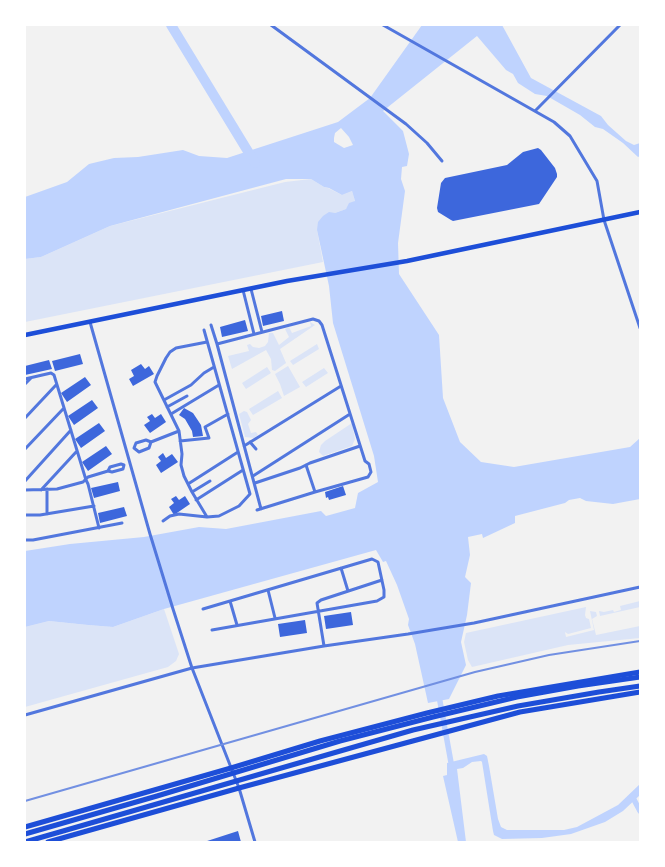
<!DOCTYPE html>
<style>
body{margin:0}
#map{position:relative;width:665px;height:867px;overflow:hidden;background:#f2f2f2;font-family:Figtree,sans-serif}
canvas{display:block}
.frame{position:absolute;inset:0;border:26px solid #fff;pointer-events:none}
</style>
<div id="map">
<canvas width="665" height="867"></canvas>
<div class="frame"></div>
</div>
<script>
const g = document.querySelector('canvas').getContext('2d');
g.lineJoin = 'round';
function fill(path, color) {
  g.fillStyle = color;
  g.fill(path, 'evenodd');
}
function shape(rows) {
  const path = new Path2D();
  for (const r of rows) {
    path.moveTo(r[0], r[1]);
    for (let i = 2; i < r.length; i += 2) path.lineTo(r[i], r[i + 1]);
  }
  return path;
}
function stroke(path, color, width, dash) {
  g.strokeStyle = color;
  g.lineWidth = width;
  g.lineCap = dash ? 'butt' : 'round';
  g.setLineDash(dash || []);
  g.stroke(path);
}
fill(shape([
 [311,179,324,187,328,188,342,195,352,191,355,201,346,209,335,213,317,230,323,262,25,322,25,259,41,257,110,226,285,182],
 [310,322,315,325,280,349,286,363,275,371,272,370,271,359,266,350,232,369,228,356,249,351,247,345,250,344,253,347,259,348,265,346,268,342,269,333,273,333,279,345,289,337,285,329,289,327,292,333,311,326],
 [317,344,319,349,293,365,290,361],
 [288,366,300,387,284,396,280,384,275,374],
 [267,367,271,373,246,389,242,383],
 [324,368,328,373,306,387,302,382],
 [278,391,282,398,253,415,249,409],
 [244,411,247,412,251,420,248,424,251,433,256,432,258,435,254,438,245,437,239,414],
 [352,423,355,439,352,446,323,456,319,452,321,445,325,441],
 [640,601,640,607,600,616,599,611,604,612,613,610,614,612,621,610,620,606],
 [586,607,585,615,586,618,589,619,591,628,568,634,565,632,566,637,594,630,590,611,596,612,597,616,592,619,596,635,640,626,640,638,568,645,472,667,468,660,464,642,466,633],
 [164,609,179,654,176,661,168,667,25,707,25,627,49,621,88,625,113,627]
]), '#dbe4f7');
fill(shape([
 [422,25,502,25,531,78,601,116,608,125,626,141,634,145,640,143,640,156,638,157,623,143,603,129,595,127,580,115,547,96,535,94,518,83,513,74,506,70,477,36,383,111,403,131,409,154,407,166,402,167,401,179,405,191,398,243,399,274,439,335,443,398,460,442,481,462,514,467,630,447,640,438,640,499,613,504,586,501,580,498,569,500,565,503,515,516,515,523,483,538,482,534,468,537,470,555,465,577,471,583,467,615,461,642,466,665,449,699,428,703,415,644,408,625,409,619,397,585,386,561,383,562,376,550,164,609,113,627,88,625,49,621,25,627,25,551,70,544,144,537,199,527,226,529,321,511,326,516,355,508,358,493,378,482,374,456,333,323,329,286,317,230,318,222,323,216,329,212,335,213,346,209,349,203,355,201,352,191,342,195,329,188,324,187,311,179,286,179,110,226,41,257,25,259,25,197,67,182,89,164,114,158,138,157,183,150,199,156,227,158,338,122,370,98],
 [341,128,349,137,353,145,344,148,334,142,334,138,335,133],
 [484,754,487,756,489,766,498,819,501,827,507,830,564,830,577,827,618,805,640,784,640,795,623,811,605,822,571,834,542,838,502,839,494,835,493,831,482,762,481,761,472,762,463,768,457,769,466,842,458,842,443,776,447,775,447,763]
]), '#bfd3fe');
stroke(shape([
 [439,696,452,768],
 [632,796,640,811]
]), '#bfd3fe', 5.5);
stroke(shape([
 [171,25,255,163]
]), '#bfd3fe', 10);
fill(shape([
 [538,148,541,150,555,168,557,174,557,177,539,204,453,221,451,220,438,212,437,208,441,183,445,178,507,165,523,152],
 [282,311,284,321,263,326,261,316],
 [245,320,248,331,222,337,220,327],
 [80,354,83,364,55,371,52,361],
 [49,360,52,369,25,375,25,366],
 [141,364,145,369,149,366,154,374,133,386,129,379,134,376,131,370],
 [85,377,91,385,67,402,61,393],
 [92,400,98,408,74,425,68,416],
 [184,408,193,413,201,425,203,436,193,437,192,431,185,419,179,415],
 [152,414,155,418,161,414,166,422,150,433,144,425,150,421,147,417],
 [99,423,105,431,81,448,75,439],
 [106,446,112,454,88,471,82,462],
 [163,453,166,458,172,454,178,462,161,473,156,465,161,461,158,457],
 [118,482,120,491,94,498,91,488],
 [343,486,346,495,329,500,328,497,326,498,325,492],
 [176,496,179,500,185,496,190,504,174,515,169,507,174,503,171,499],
 [124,507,127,516,100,523,98,513],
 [351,612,353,625,326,629,324,616],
 [305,620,307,633,280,637,278,624],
 [238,831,241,842,204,842]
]), '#3d67dc');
stroke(shape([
 [271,25,406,124,427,143,442,161],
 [383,25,554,122,570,136,597,181,604,220,640,328],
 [535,111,620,25],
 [251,289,262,332],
 [243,290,254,334],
 [90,322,150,534,173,609,192,668,239,788,255,842],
 [211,325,217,344,261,509],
 [217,344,313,319,319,321,322,325,365,461,369,464,371,472,368,477,315,492,257,510],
 [25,379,51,373,54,375,86,480,88,484,99,528],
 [25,384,31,378],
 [164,400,191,385,204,373,214,367],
 [167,407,187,396],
 [171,414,219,385],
 [25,418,56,385],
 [146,440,151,442,149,448,139,452,134,448,136,443,146,440],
 [180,441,209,438,205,427,228,414],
 [151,442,179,431],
 [250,442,256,449],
 [244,446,341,386],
 [25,449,64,408],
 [121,464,124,465,123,469,112,472,108,471,110,467,121,464],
 [306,465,315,492],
 [253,476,350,414],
 [25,481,71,430],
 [255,483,300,468,310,463,360,446],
 [188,484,238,452],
 [47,489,47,514],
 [25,490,57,489,83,482,88,477,108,471],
 [41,490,77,451],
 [192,492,210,481],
 [196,500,243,470],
 [25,515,40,515,94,506],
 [207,517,192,492,184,476,181,465,182,454,179,431,155,382,157,376,166,358,170,352,176,348,207,342],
 [163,521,170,516,179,514,207,517,219,516,239,506,250,494,204,330],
 [25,540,33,540,122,523],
 [341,568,348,591],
 [268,590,275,618],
 [230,601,237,625],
 [203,609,372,559,378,562,384,590,384,597,377,601,212,630],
 [324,646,317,603,321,600,382,580],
 [25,715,192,668,324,646,408,634,474,623,640,587]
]), '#5277de', 3);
stroke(shape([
 [25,335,287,281,407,261,640,212]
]), '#1d4ed8', 4.5);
stroke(shape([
 [25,827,231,768,320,741,427,713,498,696,640,672],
 [48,842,239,788,520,712,640,692]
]), '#1d4ed8', 5);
stroke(shape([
 [25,834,157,796,340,741,433,717,517,697,578,686,640,677],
 [25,842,413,730,518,706,599,692,640,686]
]), '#1d4ed8', 5);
stroke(shape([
 [25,801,475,672,549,655,640,641]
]), '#7290e2', 2);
</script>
